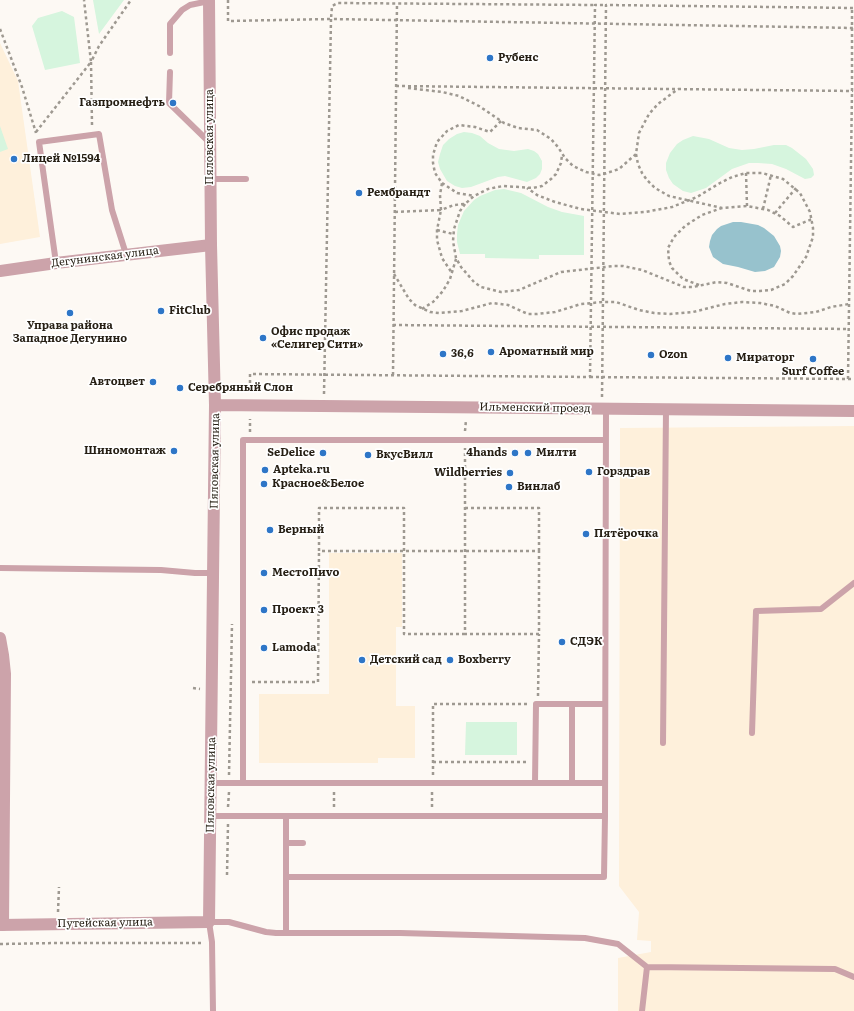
<!DOCTYPE html>
<meta charset="utf-8">
<style>
body{margin:0}
canvas{display:block;background:#fdf9f4}
</style>
<canvas width="854" height="1011"></canvas>
<script>
const g = document.querySelector('canvas').getContext('2d');
g.lineJoin = 'round';
function fill(path, color) {
  g.fillStyle = color;
  g.fill(path, 'evenodd');
}
function shape(rows) {
  const path = new Path2D();
  for (const r of rows) {
    path.moveTo(r[0], r[1]);
    for (let i = 2; i < r.length; i += 2) path.lineTo(r[i], r[i + 1]);
  }
  return path;
}
function stroke(path, color, width, dash) {
  g.strokeStyle = color;
  g.lineWidth = width;
  g.lineCap = dash ? 'butt' : 'round';
  g.setLineDash(dash || []);
  g.stroke(path);
}
function label(font, color, halo, rows, align = 'center') {
  g.font = font + ' Literata,serif';
  g.lineWidth = 3.5;
  g.setLineDash([]);
  g.textBaseline = 'middle';
  g.strokeStyle = halo;
  g.fillStyle = color;
  for (const [text, x, y, turn = 0] of rows) {
    g.save();
    g.translate(x, y);
    g.rotate((+turn || 0) * Math.PI / 180);
    g.textAlign = isNaN(turn) ? turn : align;
    if (halo) g.strokeText(text, 0, 0);
    g.fillText(text, 0, 0);
    g.restore();
  }
}
fill(shape([
 [0,43,18,81,40,237,0,244],
 [854,426,854,1011,618,1011,618,958,651,952,651,941,637,940,639,912,619,886,620,428],
 [329,553,402,553,402,627,396,627,396,706,415,706,415,758,378,758,378,763,259,763,259,694,329,694]
]), '#fef0db');
fill(shape([
 [93,0,124,0,99,34],
 [62,11,74,17,80,63,45,70,32,26,38,18],
 [0,126,8,149,0,152],
 [464,132,472,133,480,136,488,143,499,149,514,151,528,149,534,151,538,154,542,161,542,169,540,174,536,178,527,182,505,176,498,177,471,187,462,188,455,186,447,181,440,169,438,162,440,154,443,145,449,139,457,134],
 [693,136,709,139,729,148,742,150,754,149,774,145,786,145,792,148,806,159,813,169,814,175,811,178,805,179,786,169,772,164,758,163,749,163,732,169,706,188,691,193,683,191,673,184,669,178,666,170,666,163,670,153,677,144,683,140],
 [504,189,521,193,548,207,562,212,584,216,584,255,539,255,539,259,485,258,485,254,460,254,457,242,457,234,458,225,464,211,474,200,480,196,495,190],
 [466,722,517,722,517,755,465,755]
]), '#d6f5de');
fill(shape([
 [733,222,741,222,758,225,764,228,774,236,780,246,781,251,780,257,774,267,765,271,755,272,738,267,723,264,713,257,709,247,710,241,712,235,717,229,721,226]
]), '#97c2cd');
stroke(shape([
 [228,0,228,21,331,19,332,6,338,3,595,5],
 [0,29,22,87,36,133],
 [396,86,852,91,852,8],
 [408,88,442,92,459,96,479,106,504,123,518,128,537,130,551,139,558,147,565,158,573,166,586,172,599,175,604,174,619,169,636,154,639,133,649,114,658,104,678,89],
 [501,121,490,132,475,127,459,125,447,131,437,142,433,155,433,163,435,173,442,183,440,195,441,210,454,205,465,204,474,196,488,189,503,186,533,188,542,186,551,179,556,174,561,163,562,155],
 [92,125,91,62,99,46,131,0],
 [36,132,91,62,84,0],
 [636,154,638,164,642,173,647,180,655,188,669,196,722,208,747,206,768,210,780,216,793,227,812,219],
 [746,173,747,206],
 [442,183,457,193,474,196],
 [465,204,460,211,454,229,453,241,456,258,461,267,474,282,481,287,501,292,519,290,561,272,614,266,623,266,642,270,684,287,693,287,717,282,727,283,751,291,760,291,771,290,785,284,793,276,806,257,813,237,813,228,810,212,800,193,783,179,762,173,746,173,732,177,720,183,697,197,672,207,645,212,620,214,581,209,555,202,537,195,527,188],
 [763,209,771,175],
 [395,212,441,210,437,230,437,240,442,258,452,273],
 [775,213,796,188],
 [437,230,453,234],
 [394,274,409,299,415,305,430,312,439,313,462,311,492,303,508,305,528,314,537,314,555,312,581,304,603,302,616,302,639,310,654,313,670,314,693,312,725,304,742,302,760,303,775,306,790,313,797,314,816,312,831,307,849,304],
 [699,285,683,279,672,268,669,261,668,248,674,237,685,226,702,215,722,208],
 [422,309,433,302,443,291,450,279,456,259],
 [393,325,849,329],
 [393,375,397,3],
 [590,377,854,379],
 [848,379,852,91],
 [250,389,250,374,590,377,595,5,606,5],
 [324,394,331,19,854,28],
 [602,397,606,5,854,8],
 [465,431,466,420],
 [250,432,250,419],
 [465,508,539,508,539,551],
 [465,634,404,634,404,508,319,508,319,551,539,551,539,634,465,634,465,448],
 [252,682,318,682,319,551],
 [193,688,200,689],
 [538,696,539,634],
 [433,762,526,762],
 [229,775,232,624],
 [433,775,433,704,527,704],
 [432,792,432,807],
 [228,807,229,792],
 [334,807,334,792],
 [227,875,228,824],
 [58,912,59,887],
 [0,944,57,943,204,943]
]), '#9e9991', 2.5, [3, 3]);
stroke(shape([
 [170,53,170,24,182,10,190,5,209,1],
 [170,72,169,103,209,142],
 [210,179,246,179],
 [56,263,39,142,99,134,112,210,126,254],
 [0,568,161,570,195,573,213,573],
 [752,733,756,611,821,609,854,583],
 [663,743,666,409],
 [211,783,605,783],
 [243,783,243,440,605,440],
 [535,783,536,704,605,704],
 [572,783,572,704],
 [210,816,605,816,604,877,286,877],
 [605,816,606,409],
 [286,843,303,843],
 [286,933,286,816],
 [213,1011,212,942,209,922,229,922,266,932,276,933,400,933,585,938,618,944,647,967,835,969,854,977],
 [642,1011,647,967]
]), '#cca3aa', 6);
stroke(shape([
 [0,271,56,263,211,245],
 [0,638,3,655,5,674,3,925]
]), '#cca3aa', 12);
stroke(shape([
 [215,405,854,411],
 [0,925,209,922,215,405,211,245,209,0]
]), '#cca3aa', 12);
for (const [x, y, r, color] of [
 [490,58,4,"#2e76c7"],
 [173,103,4,"#2e76c7"],
 [14,159,4,"#2e76c7"],
 [359,193,4,"#2e76c7"],
 [161,311,4,"#2e76c7"],
 [70,313,4,"#2e76c7"],
 [263,338,4,"#2e76c7"],
 [491,352,4,"#2e76c7"],
 [443,354,4,"#2e76c7"],
 [651,355,4,"#2e76c7"],
 [728,358,4,"#2e76c7"],
 [813,359,4,"#2e76c7"],
 [153,382,4,"#2e76c7"],
 [180,388,4,"#2e76c7"],
 [174,451,4,"#2e76c7"],
 [323,453,4,"#2e76c7"],
 [515,453,4,"#2e76c7"],
 [528,453,4,"#2e76c7"],
 [368,455,4,"#2e76c7"],
 [265,470,4,"#2e76c7"],
 [589,472,4,"#2e76c7"],
 [510,473,4,"#2e76c7"],
 [264,484,4,"#2e76c7"],
 [509,487,4,"#2e76c7"],
 [270,530,4,"#2e76c7"],
 [586,534,4,"#2e76c7"],
 [264,573,4,"#2e76c7"],
 [264,610,4,"#2e76c7"],
 [562,642,4,"#2e76c7"],
 [264,648,4,"#2e76c7"],
 [362,660,4,"#2e76c7"],
 [450,660,4,"#2e76c7"]
]) {
  const dot = new Path2D();
  dot.arc(x, y, r, 0, 2 * Math.PI);
  g.fillStyle = color;
  g.fill(dot);
  stroke(dot, '#fff', 1.5);
}
label('bold 11px', '#261f14', '#fff', [
 ["Рубенс",498,58],
 ["Газпромнефть",165,103,"right"],
 ["Лицей №1594",22,159],
 ["Рембрандт",367,193],
 ["FitClub",169,311],
 ["Управа района",70,326,"center"],
 ["Западное Дегунино",70,339,"center"],
 ["Офис продаж",271,332],
 ["«Селигер Сити»",271,345],
 ["Ароматный мир",499,352],
 ["36,6",451,354],
 ["Ozon",659,355],
 ["Мираторг",736,358],
 ["Surf Coffee",813,372,"center"],
 ["Автоцвет",145,382,"right"],
 ["Серебряный Слон",188,388],
 ["Шиномонтаж",166,451,"right"],
 ["SeDelice",315,453,"right"],
 ["4hands",507,453,"right"],
 ["Милти",536,453],
 ["ВкусВилл",376,455],
 ["Apteka.ru",273,470],
 ["Горздрав",597,472],
 ["Wildberries",502,473,"right"],
 ["Красное&Белое",272,484],
 ["Винлаб",517,487],
 ["Верный",278,530],
 ["Пятёрочка",594,534],
 ["МестоПиvo",272,573],
 ["Проект 3",272,610],
 ["СДЭК",570,642],
 ["Lamoda",272,648],
 ["Детский сад",370,660],
 ["Boxberry",458,660]
], 'left');
label('11px', '#261f14', '#fff', [
 ["Пяловская улица",210,137,-90],
 ["Дегунинская улица",105,257,-7],
 ["Ильменский проезд",535,408,1],
 ["Пяловская улица",215,461,-89],
 ["Пяловская улица",211,785,-89],
 ["Путейская улица",105,923,-1]
]);
</script>
